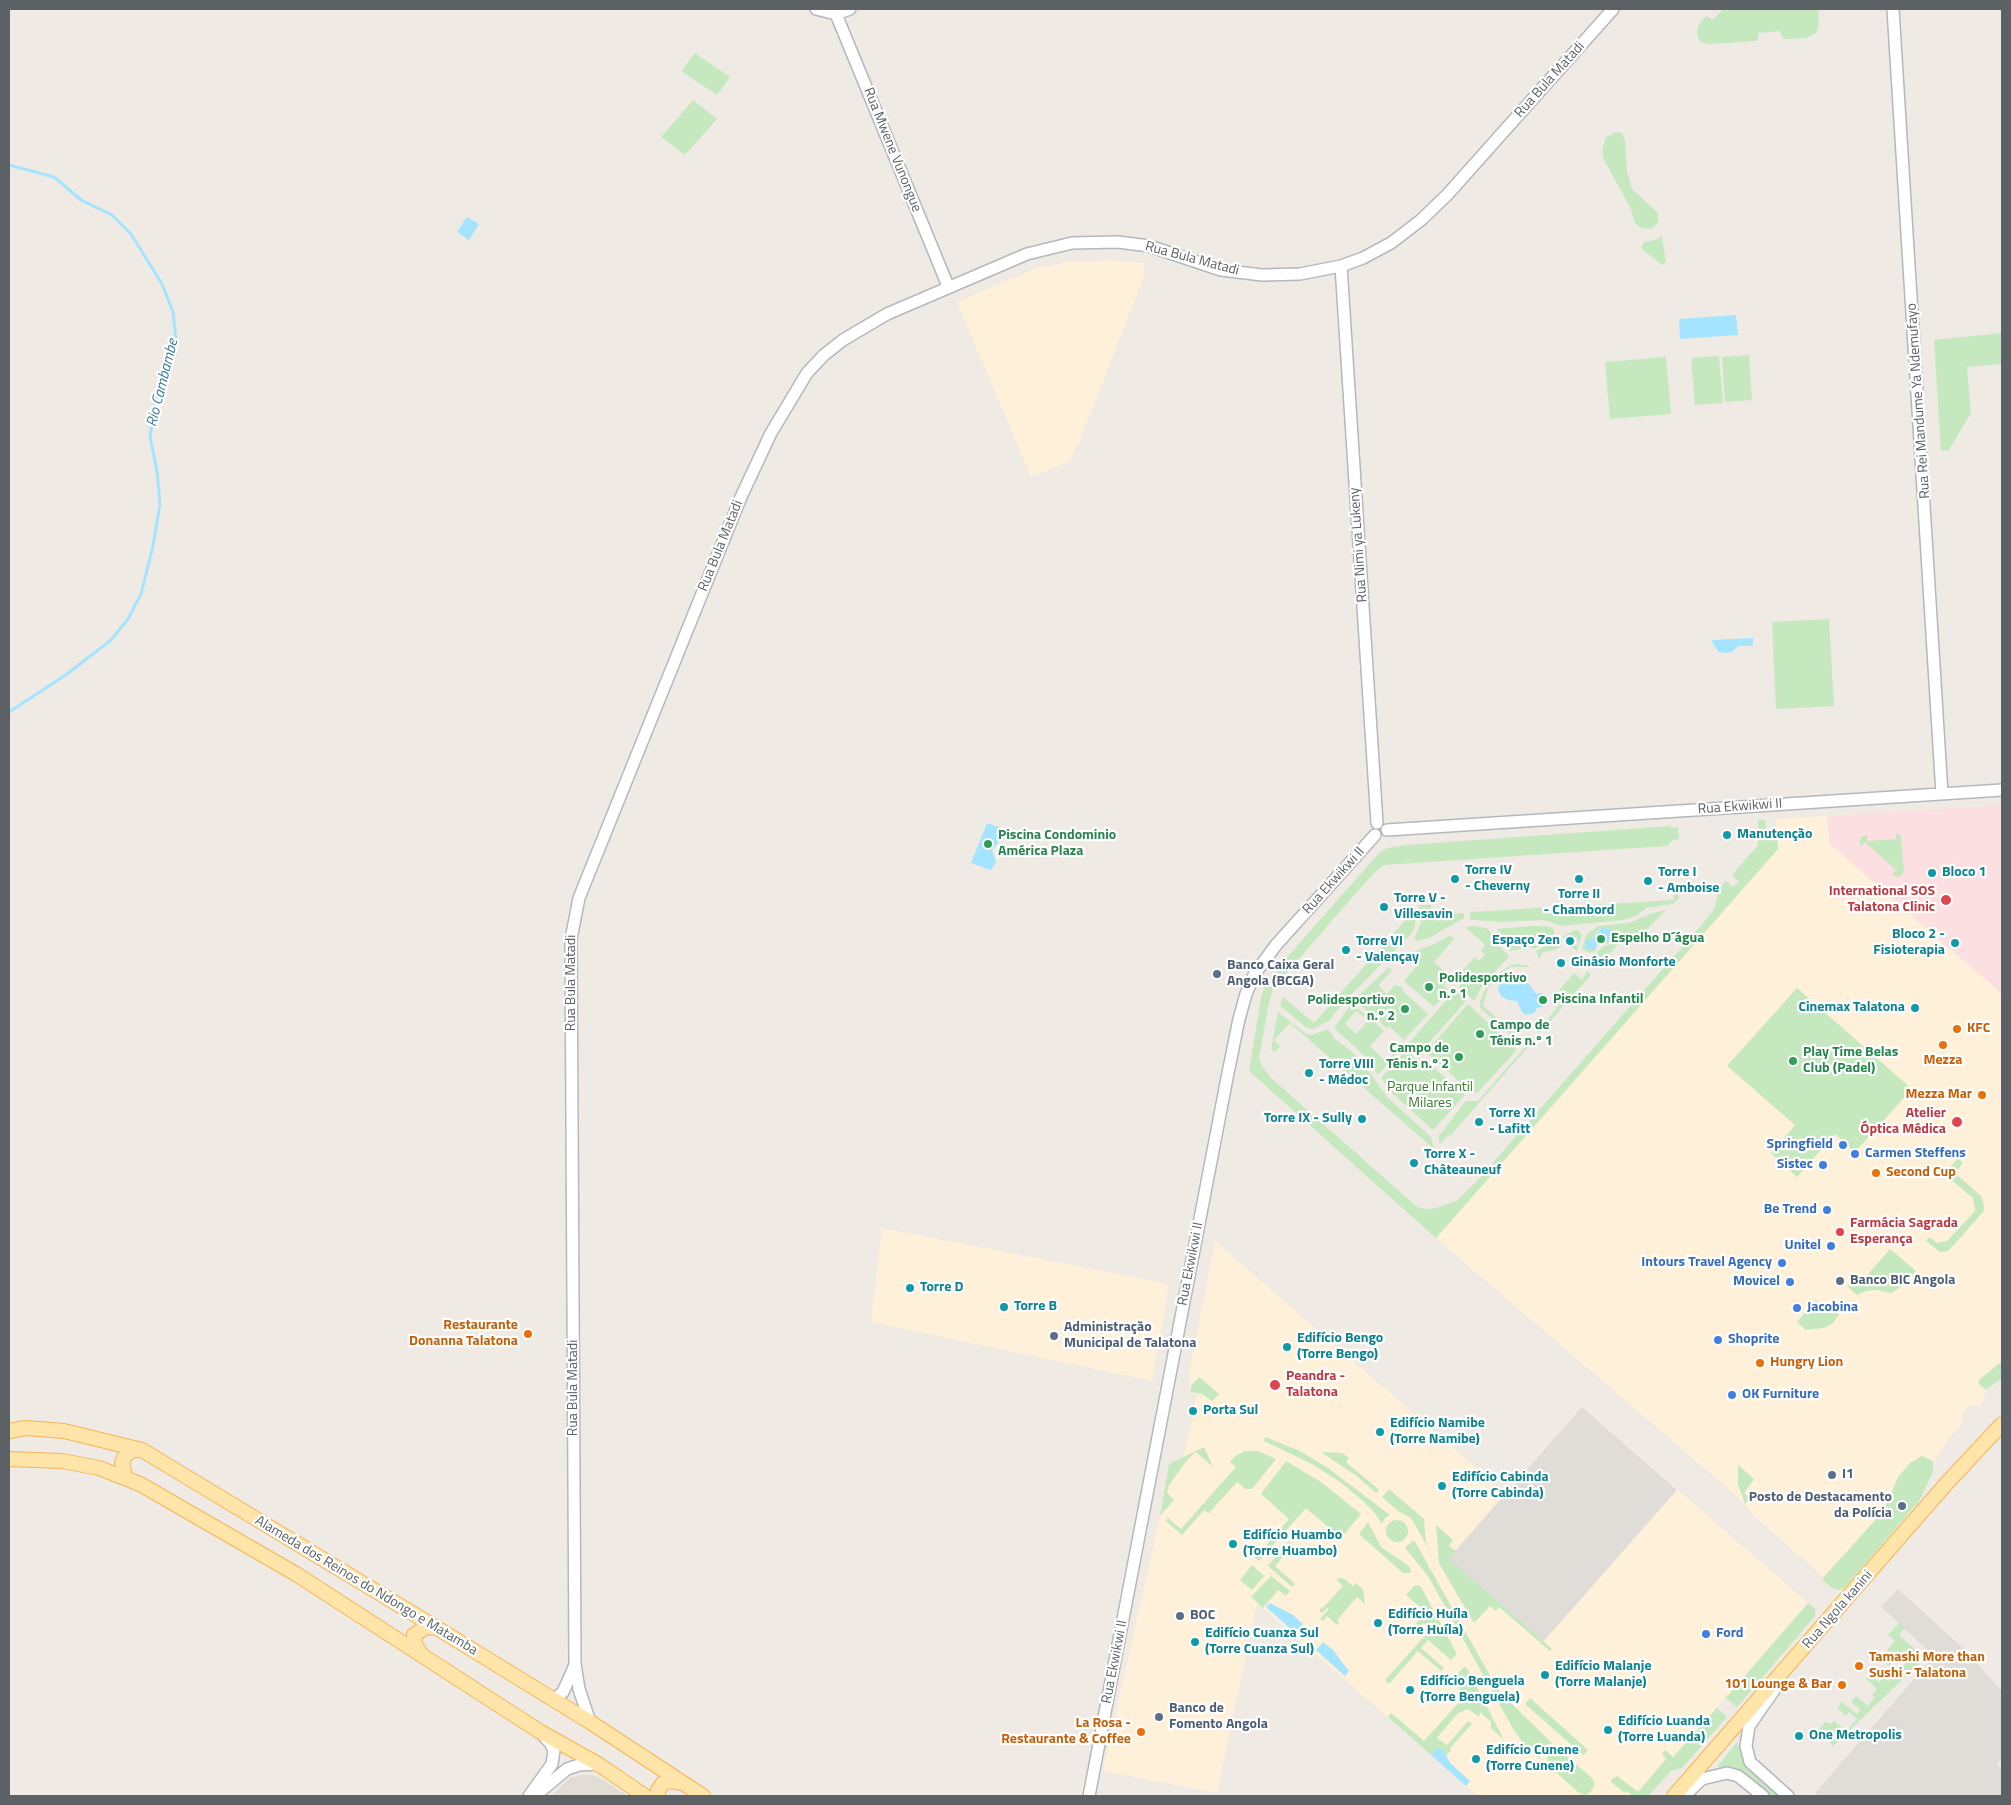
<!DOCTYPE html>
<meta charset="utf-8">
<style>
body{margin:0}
#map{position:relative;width:2011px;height:1805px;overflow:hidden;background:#efebe4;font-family:"Titillium Web",sans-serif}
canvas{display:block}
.frame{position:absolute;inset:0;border:10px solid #5c6165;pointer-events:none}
</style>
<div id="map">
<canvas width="2011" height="1805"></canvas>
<div class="frame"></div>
</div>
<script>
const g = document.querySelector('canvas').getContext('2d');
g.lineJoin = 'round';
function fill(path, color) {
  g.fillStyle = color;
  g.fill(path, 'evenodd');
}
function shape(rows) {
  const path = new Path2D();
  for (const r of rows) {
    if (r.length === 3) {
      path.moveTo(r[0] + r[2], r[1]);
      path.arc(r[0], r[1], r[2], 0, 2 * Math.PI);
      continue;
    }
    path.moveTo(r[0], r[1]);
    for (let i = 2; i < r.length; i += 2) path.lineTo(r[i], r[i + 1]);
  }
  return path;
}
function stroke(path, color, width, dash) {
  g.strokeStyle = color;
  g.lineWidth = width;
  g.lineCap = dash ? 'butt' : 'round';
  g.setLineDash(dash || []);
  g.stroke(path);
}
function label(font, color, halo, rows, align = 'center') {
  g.font = font + ' "Titillium Web",sans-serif';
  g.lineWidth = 4.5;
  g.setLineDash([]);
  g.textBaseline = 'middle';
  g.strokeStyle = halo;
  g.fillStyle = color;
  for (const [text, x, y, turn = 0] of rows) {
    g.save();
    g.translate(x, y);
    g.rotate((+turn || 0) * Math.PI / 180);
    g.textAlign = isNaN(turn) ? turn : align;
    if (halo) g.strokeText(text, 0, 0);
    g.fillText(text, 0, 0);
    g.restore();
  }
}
fill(shape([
 [1110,260,1145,263,1143,271,1146,271,1079,443,1077,444,1070,461,1031,477,957,302,1036,268,1067,262],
 [1827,816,1830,844,2002,994,2002,1378,1986,1390,1980,1406,1968,1406,1962,1413,1963,1422,1949,1439,1933,1464,1933,1472,1836,1588,1750,1512,1745,1504,1732,1492,1436,1238,1778,849,1776,819],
 [882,1228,1169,1284,1152,1381,871,1322],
 [1215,1241,1506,1494,1582,1407,1808,1603,1639,1796,1478,1796,1257,1603,1217,1793,1103,1771,1158,1525,1169,1464,1183,1458,1189,1434,1197,1394,1191,1392,1189,1375]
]), '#fff1d9');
fill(shape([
 [1582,1407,1677,1490,1543,1642,1448,1559],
 [1898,1589,1962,1647,2002,1691,2002,1758,1997,1764,2002,1768,2002,1796,1819,1796,1815,1793,1934,1656,1881,1607]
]), '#e0ddd8');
fill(shape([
 [582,1775,592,1775,601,1779,628,1796,552,1796,566,1781,572,1777]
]), '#e1dcd4');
fill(shape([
 [2002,805,2002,994,1830,844,1827,816]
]), '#fcdfe1');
fill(shape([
 [1723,9,1818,9,1819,24,1816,33,1806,38,1783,39,1780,31,1758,33,1758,39,1756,41,1710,44,1701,43,1697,35,1698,26,1706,16,1713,20],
 [695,53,730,77,717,95,681,71],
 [693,100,717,119,685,155,661,137],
 [1616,132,1622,133,1625,140,1627,171,1632,189,1658,213,1658,222,1653,228,1649,229,1641,228,1635,223,1631,209,1603,158,1602,150,1606,137],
 [1662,236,1666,262,1662,265,1643,250,1641,247,1644,242,1656,240],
 [2002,333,2002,364,1967,367,1971,413,1949,450,1941,451,1934,340],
 [1749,355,1752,400,1725,402,1722,357],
 [1719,356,1723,403,1695,405,1691,358],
 [1666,357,1671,414,1610,419,1605,362],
 [1829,619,1834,706,1776,709,1772,622],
 [1758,820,1765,820,1767,832,1777,832,1778,849,1436,1238,1249,1071,1261,998,1265,985,1281,964,1380,852,1387,848,1407,845,1670,826,1671,828,1678,827,1679,839,1673,840,1667,846,1384,865,1376,871,1348,902,1273,989,1269,1002,1259,1058,1261,1064,1270,1077,1417,1207,1425,1209,1436,1208,1456,1201,1476,1182,1705,921,1715,908,1719,888,1726,881,1733,887,1739,882,1732,875,1758,845],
 [1896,833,1901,836,1904,871,1902,875,1898,877,1892,875,1896,870,1865,842,1861,847,1859,841,1862,836,1867,835,1867,841,1896,839],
 [1673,890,1679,895,1679,898,1673,904,1646,908,1636,916,1622,920,1561,926,1544,920,1502,922,1473,920,1470,919,1470,912,1674,900],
 [1419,905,1431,905,1432,915,1464,913,1464,918,1429,938,1418,941,1415,939,1415,936,1421,923],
 [1416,908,1415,927,1411,934,1341,1005,1329,1021,1313,1029,1307,1028,1280,1006,1283,997,1314,1023],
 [1666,910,1633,944,1623,936,1607,943,1602,942,1601,941,1609,941,1612,937,1611,930,1607,928,1598,931,1585,947,1589,951,1595,948,1599,941,1595,951,1589,953,1582,949,1586,935,1598,926,1629,923,1650,914],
 [1473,926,1486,928,1494,935,1489,939,1492,943,1495,941,1509,957,1483,984,1474,1001,1459,987,1461,985,1457,981,1453,981,1475,957,1479,961,1485,954,1481,951,1485,945,1465,927],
 [1532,926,1545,926,1553,928,1555,935,1535,949,1529,947,1511,951,1504,945,1505,943,1496,938,1499,933,1497,929],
 [1575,930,1579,931,1582,935,1577,951,1570,946,1578,945,1577,937,1562,938,1562,946,1555,950,1543,952,1539,959,1536,951],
 [1449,936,1455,938,1434,962,1451,977,1444,985,1449,990,1434,1007,1404,981,1419,963,1415,951,1432,945],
 [1621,941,1596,969,1587,961,1604,946],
 [1517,964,1533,967,1511,967,1500,974,1488,988,1483,1006,1513,1032,1515,1030,1517,1032,1514,1038,1480,1008,1480,1001,1487,985,1497,974,1511,965],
 [1389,967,1392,970,1379,985,1380,988,1387,994,1395,985,1402,987,1403,991,1428,1014,1404,1040,1389,1026,1387,1028,1354,1000],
 [1587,971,1591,975,1540,1033,1538,1031,1559,1005,1560,989,1574,973,1582,980],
 [1797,988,1912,1089,1855,1152,1835,1134,1797,1177,1771,1153,1795,1125,1727,1066],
 [1456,989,1461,996,1463,995,1466,998,1465,999,1466,1001,1419,1054,1408,1044],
 [1468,1004,1515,1048,1516,1051,1477,1093,1471,1092,1426,1052],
 [1350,1006,1357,1008,1365,1014,1363,1017,1356,1011,1345,1024,1356,1034,1370,1018,1384,1031,1370,1046,1386,1062,1399,1048,1401,1049,1378,1075,1365,1056,1336,1030,1335,1026],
 [1278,1012,1306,1034,1313,1035,1328,1029,1335,1039,1350,1050,1362,1062,1388,1098,1431,1137,1434,1149,1290,1023,1274,1040,1280,1046,1275,1052,1271,1049],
 [1534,1037,1536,1038,1450,1136,1449,1134,1440,1144,1438,1137,1466,1101,1478,1101],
 [1407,1049,1415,1058,1425,1060,1465,1095,1433,1130,1393,1094,1381,1078],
 [1958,1158,1963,1163,1955,1173,1982,1197,1984,1208,1983,1212,1951,1248,1948,1251,1940,1252,1926,1241,1930,1237,1937,1243,1947,1241,1975,1211,1973,1198,1944,1174],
 [1890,1249,1916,1271,1904,1285,1891,1293,1877,1290,1866,1291,1857,1295,1847,1286,1852,1281,1858,1286],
 [1816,1300,1826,1310,1829,1306,1839,1315,1832,1324,1824,1328,1806,1330,1797,1322],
 [2002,1361,2002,1378,1986,1390,1979,1384,1979,1380],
 [1199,1377,1219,1394,1212,1401,1202,1394,1191,1392,1191,1386],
 [1265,1437,1300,1451,1328,1468,1390,1515,1385,1518,1382,1524,1373,1511,1364,1502,1340,1482,1312,1464,1264,1441],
 [1204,1447,1213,1467,1196,1452,1187,1460,1169,1485,1167,1493,1174,1500,1160,1516,1169,1464],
 [1245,1451,1258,1451,1276,1459,1252,1489,1246,1489,1237,1482,1209,1513,1204,1510,1182,1535,1166,1521,1168,1518,1181,1529,1236,1467,1230,1462,1235,1456],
 [1321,1452,1342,1453,1349,1458,1346,1462,1379,1490,1376,1493,1358,1477],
 [1922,1456,1933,1461,1933,1472,1919,1501,1846,1586,1839,1590,1831,1588,1822,1579,1878,1517,1887,1503,1898,1477,1910,1463],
 [1286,1461,1321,1482,1361,1514,1341,1538,1306,1508,1259,1561,1255,1558,1289,1519,1261,1494],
 [1738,1465,1754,1479,1744,1493,1750,1498,1745,1504,1738,1484],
 [1389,1489,1424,1519,1426,1542,1433,1556,1411,1518,1398,1511,1382,1497],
 [1397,1531,11],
 [1368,1522,1381,1547,1409,1566,1411,1571,1410,1573,1403,1573,1359,1534],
 [1436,1525,1453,1540,1449,1546,1456,1551,1449,1559,1552,1649,1550,1651,1499,1607,1496,1611,1490,1606,1474,1623,1439,1563],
 [1414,1540,1497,1688,1515,1707,1552,1743,1544,1746,1540,1752,1540,1759,1525,1746,1512,1727,1428,1576,1405,1548],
 [1289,1542,1293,1545,1275,1566,1295,1584,1292,1587,1268,1566],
 [1252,1565,1264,1576,1252,1590,1240,1580],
 [1271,1576,1290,1591,1286,1596,1278,1590,1263,1608,1251,1597],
 [1343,1578,1353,1586,1356,1583,1363,1589,1365,1604,1357,1597,1337,1620,1339,1622,1337,1625,1327,1616,1323,1621,1320,1619,1329,1609,1327,1608,1322,1613,1319,1610,1322,1607,1323,1608,1343,1586,1336,1579],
 [1419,1585,1421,1587,1457,1654,1451,1660,1428,1640,1421,1648,1444,1668,1441,1671,1418,1651,1389,1684,1385,1680,1431,1629,1423,1623,1414,1634,1410,1630,1426,1612,1406,1595,1414,1586],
 [1808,1603,1815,1609,1815,1616,1737,1707,1726,1698],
 [1899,1623,1905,1628,1899,1635,1925,1658,1832,1747,1830,1739,1819,1729,1826,1721,1830,1724,1834,1721,1846,1731,1857,1719,1849,1712,1846,1716,1837,1708,1842,1702,1857,1714,1861,1710,1851,1702,1856,1696,1868,1706,1875,1697,1872,1695,1877,1689,1866,1679,1869,1674,1879,1682,1884,1677,1889,1681,1897,1673,1880,1658,1883,1654,1892,1662,1890,1665,1897,1672,1908,1660,1901,1653,1896,1658,1887,1650,1895,1641,1888,1635],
 [1464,1667,1467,1668,1504,1740,1491,1728,1491,1722,1480,1712,1479,1717,1471,1711,1467,1709,1457,1714,1437,1738,1447,1745,1468,1721,1472,1724,1450,1748,1451,1750,1447,1755,1438,1747,1431,1755,1388,1717,1391,1713,1424,1741,1460,1701,1455,1696,1460,1689,1453,1682,1449,1685,1447,1684],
 [1530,1698,1588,1750,1583,1755,1525,1704],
 [1717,1708,1727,1717,1682,1768,1671,1771,1648,1796,1633,1796,1627,1791,1625,1793,1611,1782,1612,1779,1617,1776,1638,1792,1666,1759,1662,1754,1665,1750,1673,1757],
 [1737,1742,1745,1764,1780,1796,1771,1796,1735,1768,1717,1767],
 [1555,1750,1561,1751,1592,1778,1595,1784,1590,1793,1584,1795,1578,1792,1548,1765,1547,1755]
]), '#c5e8bf');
fill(shape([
 [467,217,479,224,469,240,457,232],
 [1736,315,1738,335,1680,339,1679,319],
 [1753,638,1753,646,1738,646,1732,652,1726,653,1719,652,1713,644,1712,640],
 [987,823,1004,829,1002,838,992,850,996,862,991,870,971,863],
 [1602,928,1607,928,1611,930,1612,935,1611,939,1607,942,1599,941,1594,950,1588,950,1585,947,1586,942,1593,938],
 [1517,976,1529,984,1536,994,1541,993,1546,995,1548,1000,1545,1006,1537,1008,1534,1013,1526,1015,1522,1012,1517,1001,1508,1000,1501,996,1498,990,1500,983,1505,978],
 [1270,1603,1293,1615,1303,1624,1295,1633,1266,1607],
 [1323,1642,1333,1650,1345,1666,1349,1671,1345,1676,1316,1650],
 [1438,1747,1445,1753,1450,1763,1470,1781,1466,1786,1431,1755]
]), '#a4e4ff');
stroke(shape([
 [9,165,54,177,81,200,112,215,131,234,162,284,173,312,176,341,168,372,155,402,150,437,157,471,160,504,153,546,141,594,128,619,111,640,67,674,9,712]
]), '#a4e4ff', 3);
const minor = shape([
 [816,9,836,14,850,9],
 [1893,9,1942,794],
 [836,14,948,286],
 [1341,266,1377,823],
 [1387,830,2002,790],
 [1777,1686,1749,1726,1746,1746,1750,1762,1788,1796],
 [553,1700,563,1692,575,1665],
 [590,1722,579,1689,575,1664,571,939,579,898,741,497,771,433,807,373,824,355,843,340,887,314,1027,254,1072,243,1118,242,1149,246,1221,270,1262,275,1300,274,1341,266,1363,258,1391,243,1421,220,1447,195,1613,9],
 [536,1795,567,1769,579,1765,598,1764],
 [529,1796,552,1764,554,1751,551,1744,542,1734],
 [1089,1796,1227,1078,1239,1019,1246,994,1254,975,1276,945,1375,835],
 [1684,1796,1702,1779,1727,1773,1738,1776,1763,1796]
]);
const major = shape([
 [9,1431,26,1428,64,1431,142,1450,437,1628,590,1722,703,1796],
 [9,1459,62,1461,99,1468,140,1484,296,1574,539,1731,598,1764,645,1796],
 [125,1477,122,1462,125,1456,133,1450,141,1450],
 [421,1654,415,1644,414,1635,426,1627,437,1628],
 [658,1796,658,1790,663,1783,671,1781,683,1783],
 [1674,1796,1946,1484,2002,1424]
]);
stroke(minor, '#b4b8bb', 14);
stroke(major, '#f7b354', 16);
stroke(minor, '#fff', 11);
stroke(major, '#ffe5a9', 14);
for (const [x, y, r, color] of [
 [1727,835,5,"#0f9aa8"],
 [988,844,5,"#2e9e5b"],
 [1932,873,5,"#0f9aa8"],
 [1455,879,5,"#0f9aa8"],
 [1579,879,5,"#0f9aa8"],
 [1648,881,5,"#0f9aa8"],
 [1946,900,6,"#e0444e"],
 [1384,907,5,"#0f9aa8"],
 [1601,939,5,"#2e9e5b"],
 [1570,941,5,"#0f9aa8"],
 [1955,943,5,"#0f9aa8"],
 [1346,950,5,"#0f9aa8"],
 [1561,963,5,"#0f9aa8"],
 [1217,974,5,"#5c6f8a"],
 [1429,987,5,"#2e9e5b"],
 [1543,1000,5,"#2e9e5b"],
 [1915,1008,5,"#0f9aa8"],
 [1405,1009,5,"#2e9e5b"],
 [1957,1029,5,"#e8710a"],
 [1480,1034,5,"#2e9e5b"],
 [1943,1045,5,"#e8710a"],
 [1459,1057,5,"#2e9e5b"],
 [1793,1061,5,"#2e9e5b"],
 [1309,1073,5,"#0f9aa8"],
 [1982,1095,5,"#e8710a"],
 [1362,1119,5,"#0f9aa8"],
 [1479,1122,5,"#0f9aa8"],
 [1957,1122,6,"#e0444e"],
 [1843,1145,5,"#3f7fe0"],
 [1855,1154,5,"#3f7fe0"],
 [1414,1163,5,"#0f9aa8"],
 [1823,1165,5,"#3f7fe0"],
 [1876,1173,5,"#e8710a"],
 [1827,1210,5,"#3f7fe0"],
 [1840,1232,5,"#e0444e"],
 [1831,1246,5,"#3f7fe0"],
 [1782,1263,5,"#3f7fe0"],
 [1840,1281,5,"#5c6f8a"],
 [1790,1282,5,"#3f7fe0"],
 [910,1288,5,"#0f9aa8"],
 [1004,1307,5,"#0f9aa8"],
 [1797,1308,5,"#3f7fe0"],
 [528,1334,5,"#e8710a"],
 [1054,1336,5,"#5c6f8a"],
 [1718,1340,5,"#3f7fe0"],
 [1287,1347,5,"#0f9aa8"],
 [1760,1363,5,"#e8710a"],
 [1275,1385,6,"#e0444e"],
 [1732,1395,5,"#3f7fe0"],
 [1193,1411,5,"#0f9aa8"],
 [1380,1432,5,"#0f9aa8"],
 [1832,1475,5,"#5c6f8a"],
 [1442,1486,5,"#0f9aa8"],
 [1902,1506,5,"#5c6f8a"],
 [1233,1544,5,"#0f9aa8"],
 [1180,1616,5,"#5c6f8a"],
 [1378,1623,5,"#0f9aa8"],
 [1706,1634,5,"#3f7fe0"],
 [1195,1642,5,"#0f9aa8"],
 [1859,1666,5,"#e8710a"],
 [1545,1675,5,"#0f9aa8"],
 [1842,1685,5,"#e8710a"],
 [1410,1690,5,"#0f9aa8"],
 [1159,1717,5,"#5c6f8a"],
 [1608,1730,5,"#0f9aa8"],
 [1141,1732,5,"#e8710a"],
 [1799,1736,5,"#0f9aa8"],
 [1476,1759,5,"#0f9aa8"]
]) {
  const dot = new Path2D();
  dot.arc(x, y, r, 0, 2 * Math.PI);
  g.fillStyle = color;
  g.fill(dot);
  stroke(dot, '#fff', 2);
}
label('14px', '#5c6165', '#fff', [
 ["Rua Bula Matadi",1550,80,-48],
 ["Rua Mwene Vunongue",892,150,68],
 ["Rua Bula Matadi",1192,259,15],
 ["Rua Rei Mandume Ya Ndemufayo",1919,401,-94],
 ["Rua Nimi ya Lukeny",1359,545,-94],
 ["Rua Bula Matadi",721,546,-68],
 ["Rua Ekwikwi II",1740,807,-4],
 ["Rua Ekwikwi II",1334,881,-48],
 ["Rua Bula Matadi",572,983,-90],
 ["Rua Ekwikwi II",1191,1264,-79],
 ["Rua Bula Matadi",574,1388,-90],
 ["Alameda dos Reinos do Ndongo e Matamba",366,1586,31],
 ["Rua Ngola kanini",1838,1610,-49],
 ["Rua Ekwikwi II",1115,1662,-79]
]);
label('bold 14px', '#0d838f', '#fff', [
 ["Manutenção",1737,835],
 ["Torre IV",1465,871],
 ["- Cheverny",1465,887],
 ["Torre I",1658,873],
 ["- Amboise",1658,889],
 ["Bloco 1",1942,873],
 ["Torre II",1579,895,"center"],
 ["- Chambord",1579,911,"center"],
 ["Torre V -",1394,899],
 ["Villesavin",1394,915],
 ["Bloco 2 -",1945,935,"right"],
 ["Fisioterapia",1945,951,"right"],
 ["Espaço Zen",1560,941,"right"],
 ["Torre VI",1356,942],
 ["- Valençay",1356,958],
 ["Ginásio Monforte",1571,963],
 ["Cinemax Talatona",1905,1008,"right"],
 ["Torre VIII",1319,1065],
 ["- Médoc",1319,1081],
 ["Torre XI",1489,1114],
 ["- Lafitt",1489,1130],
 ["Torre IX - Sully",1352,1119,"right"],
 ["Torre X -",1424,1155],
 ["Châteauneuf",1424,1171],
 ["Torre D",920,1288],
 ["Torre B",1014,1307],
 ["Edifício Bengo",1297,1339],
 ["(Torre Bengo)",1297,1355],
 ["Porta Sul",1203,1411],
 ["Edifício Namibe",1390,1424],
 ["(Torre Namibe)",1390,1440],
 ["Edifício Cabinda",1452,1478],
 ["(Torre Cabinda)",1452,1494],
 ["Edifício Huambo",1243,1536],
 ["(Torre Huambo)",1243,1552],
 ["Edifício Huíla",1388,1615],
 ["(Torre Huíla)",1388,1631],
 ["Edifício Cuanza Sul",1205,1634],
 ["(Torre Cuanza Sul)",1205,1650],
 ["Edifício Malanje",1555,1667],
 ["(Torre Malanje)",1555,1683],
 ["Edifício Benguela",1420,1682],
 ["(Torre Benguela)",1420,1698],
 ["Edifício Luanda",1618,1722],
 ["(Torre Luanda)",1618,1738],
 ["One Metropolis",1809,1736],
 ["Edifício Cunene",1486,1751],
 ["(Torre Cunene)",1486,1767]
], 'left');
label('bold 14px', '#27864d', '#fff', [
 ["Piscina Condominio",998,836],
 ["América Plaza",998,852],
 ["Espelho D´água",1611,939],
 ["Polidesportivo",1439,979],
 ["n.º 1",1439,995],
 ["Piscina Infantil",1553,1000],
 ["Polidesportivo",1395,1001,"right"],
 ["n.º 2",1395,1017,"right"],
 ["Campo de",1490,1026],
 ["Ténis n.º 1",1490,1042],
 ["Campo de",1449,1049,"right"],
 ["Ténis n.º 2",1449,1065,"right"],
 ["Play Time Belas",1803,1053],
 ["Club (Padel)",1803,1069]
], 'left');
label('bold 14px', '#be3a42', '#fff', [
 ["International SOS",1935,892],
 ["Talatona Clinic",1935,908],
 ["Atelier",1946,1114],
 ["Óptica Médica",1946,1130],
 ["Farmácia Sagrada",1850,1224,"left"],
 ["Esperança",1850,1240,"left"],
 ["Peandra -",1286,1377,"left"],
 ["Talatona",1286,1393,"left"]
], 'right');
label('bold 14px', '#4e5e75', '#fff', [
 ["Banco Caixa Geral",1227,966],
 ["Angola (BCGA)",1227,982],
 ["Banco BIC Angola",1850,1281],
 ["Administração",1064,1328],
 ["Municipal de Talatona",1064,1344],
 ["I1",1842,1475],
 ["Posto de Destacamento",1892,1498,"right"],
 ["da Polícia",1892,1514,"right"],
 ["BOC",1190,1616],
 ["Banco de",1169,1709],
 ["Fomento Angola",1169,1725]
], 'left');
label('bold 14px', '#c56008', '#fff', [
 ["KFC",1967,1029],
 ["Mezza",1943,1061,"center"],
 ["Mezza Mar",1972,1095,"right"],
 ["Second Cup",1886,1173],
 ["Restaurante",518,1326,"right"],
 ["Donanna Talatona",518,1342,"right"],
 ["Hungry Lion",1770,1363],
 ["Tamashi More than",1869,1658],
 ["Sushi - Talatona",1869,1674],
 ["101 Lounge & Bar",1832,1685,"right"],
 ["La Rosa -",1131,1724,"right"],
 ["Restaurante & Coffee",1131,1740,"right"]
], 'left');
label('14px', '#378130', '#fff', [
 ["Parque Infantil",1430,1088],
 ["Milares",1430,1104]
]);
label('bold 14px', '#366cbe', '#fff', [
 ["Springfield",1833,1145],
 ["Carmen Steffens",1865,1154,"left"],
 ["Sistec",1813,1165],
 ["Be Trend",1817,1210],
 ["Unitel",1821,1246],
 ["Intours Travel Agency",1772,1263],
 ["Movicel",1780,1282],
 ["Jacobina",1807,1308,"left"],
 ["Shoprite",1728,1340,"left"],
 ["OK Furniture",1742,1395,"left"],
 ["Ford",1716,1634,"left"]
], 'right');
label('italic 15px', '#377ba3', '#fff', [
 ["Rio Cambambe",163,383,-76]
]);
</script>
